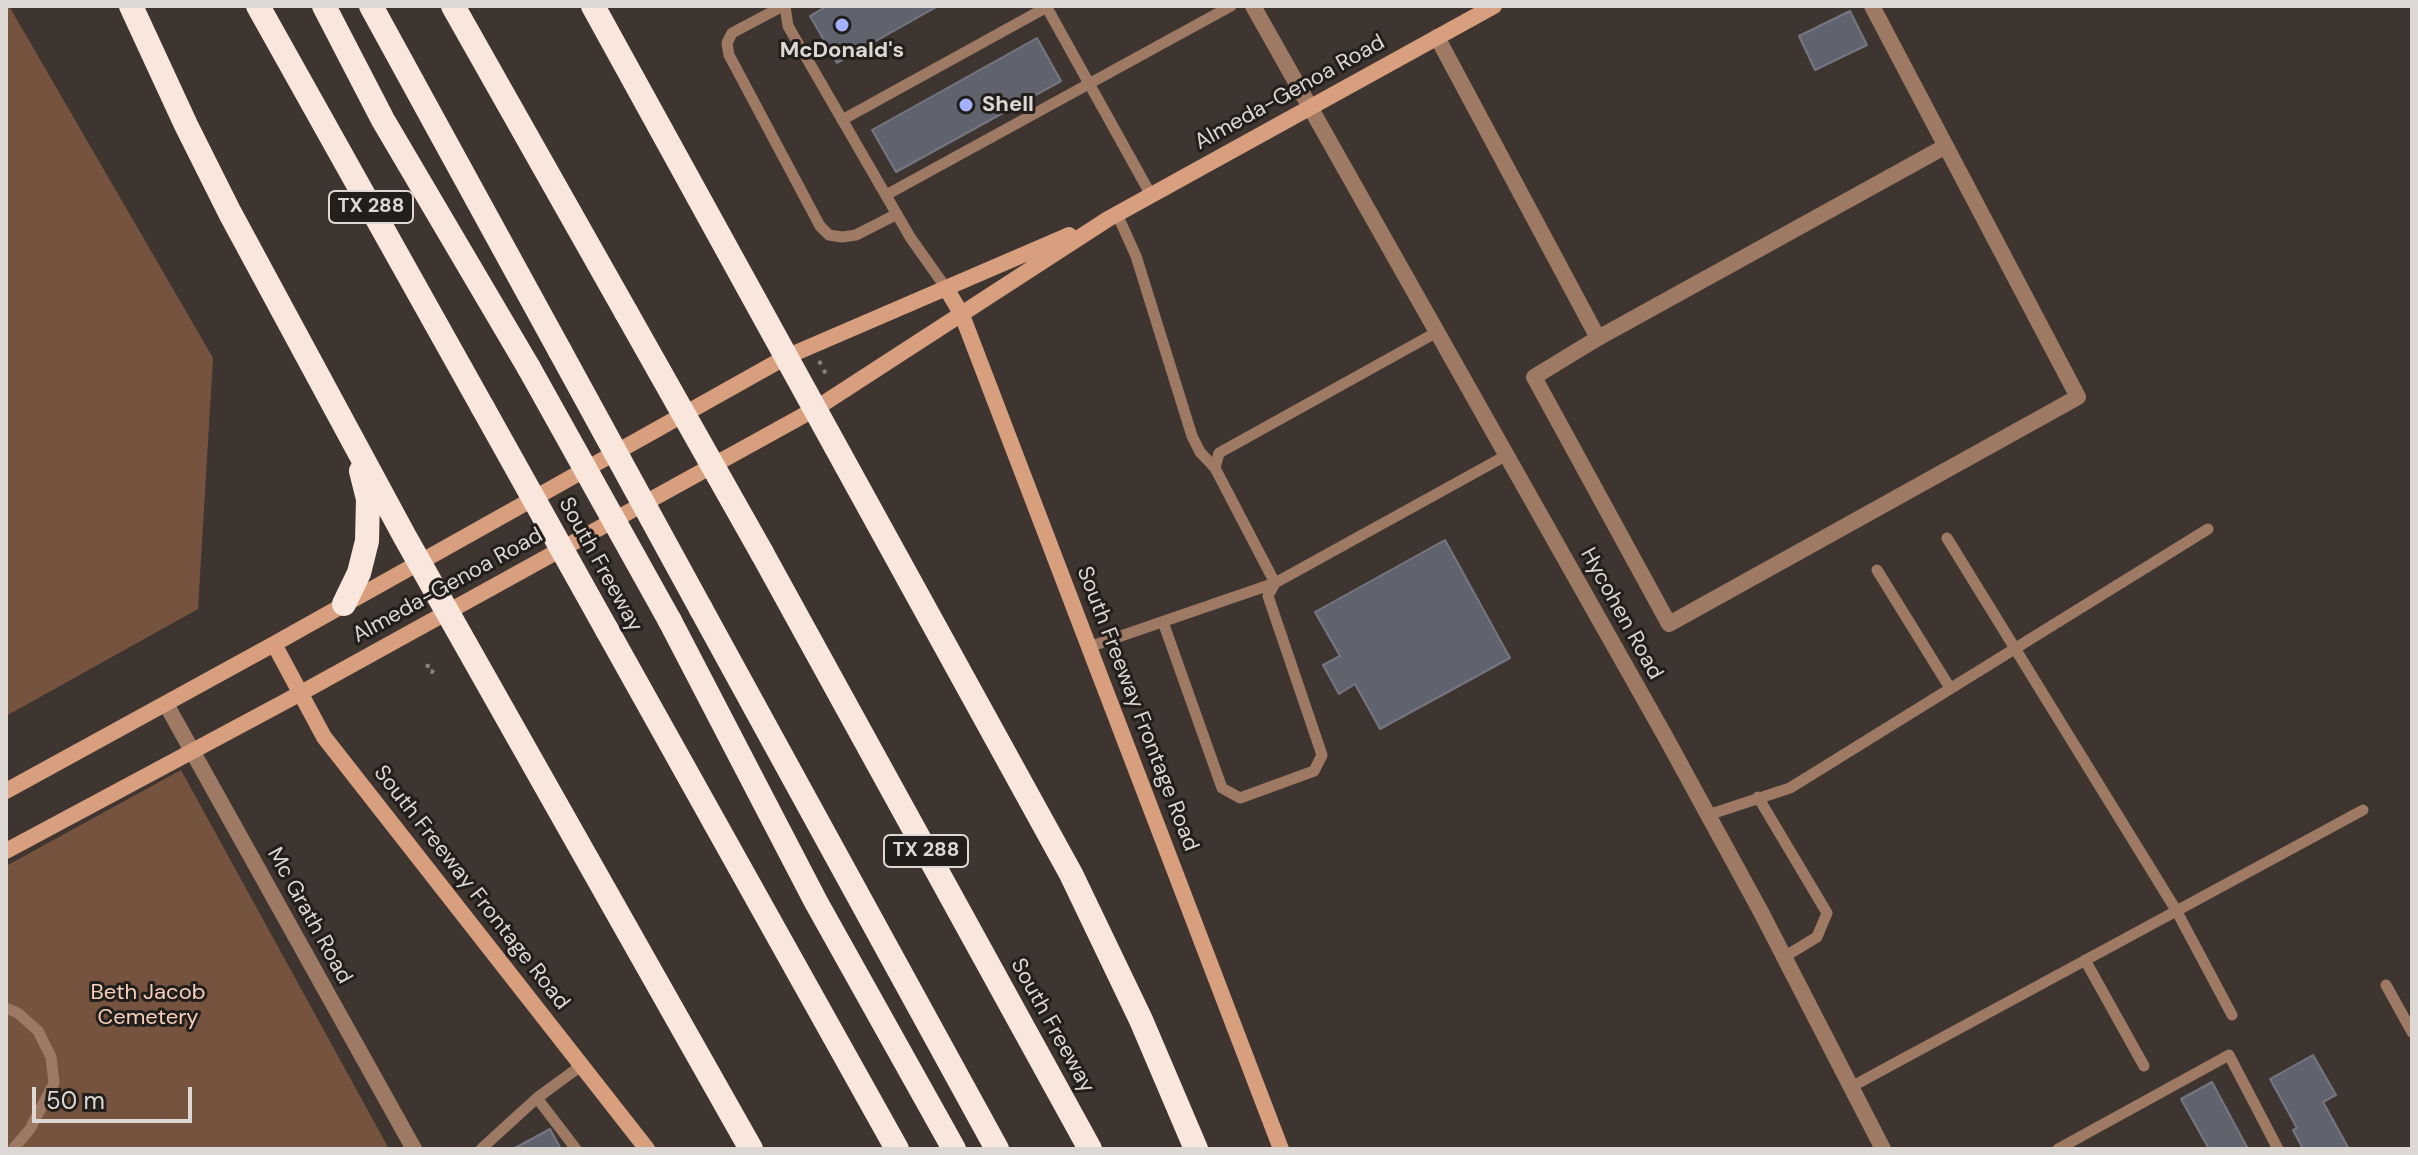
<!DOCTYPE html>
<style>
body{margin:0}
#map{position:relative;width:2418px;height:1155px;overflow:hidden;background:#3f3530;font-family:"DM Sans",sans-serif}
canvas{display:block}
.frame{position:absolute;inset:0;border:8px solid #ded8d4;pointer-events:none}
.scale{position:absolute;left:32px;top:1087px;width:160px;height:36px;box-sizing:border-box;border:4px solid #ded8d4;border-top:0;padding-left:10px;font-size:24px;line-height:28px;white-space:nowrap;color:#ded8d4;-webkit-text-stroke:6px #221e1b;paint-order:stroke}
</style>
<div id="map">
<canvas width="2418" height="1155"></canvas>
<div class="frame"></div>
<div class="scale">50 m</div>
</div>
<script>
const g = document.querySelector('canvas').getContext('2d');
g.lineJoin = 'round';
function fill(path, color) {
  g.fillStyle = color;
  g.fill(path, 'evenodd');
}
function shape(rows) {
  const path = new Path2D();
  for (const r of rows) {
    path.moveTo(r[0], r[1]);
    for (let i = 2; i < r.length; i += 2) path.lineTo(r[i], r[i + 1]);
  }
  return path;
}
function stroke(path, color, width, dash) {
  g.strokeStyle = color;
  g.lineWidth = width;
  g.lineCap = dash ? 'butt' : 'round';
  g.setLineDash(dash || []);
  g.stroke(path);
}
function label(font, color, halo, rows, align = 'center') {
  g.font = font + ' "DM Sans",sans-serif';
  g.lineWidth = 6;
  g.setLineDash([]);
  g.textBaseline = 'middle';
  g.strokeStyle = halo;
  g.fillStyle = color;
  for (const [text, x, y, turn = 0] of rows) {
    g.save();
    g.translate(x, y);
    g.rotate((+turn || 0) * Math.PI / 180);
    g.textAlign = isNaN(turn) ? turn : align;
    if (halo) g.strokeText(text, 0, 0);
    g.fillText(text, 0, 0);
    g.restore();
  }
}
fill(shape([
 [6,6,9,6,213,358,198,609,6,716],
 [181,770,389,1149,6,1149,6,866]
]), '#76533f');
const building = shape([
 [827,6,938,6,837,63,810,16,827,6],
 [1850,11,1867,45,1815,70,1799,36,1850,11],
 [1037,38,1061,81,896,172,872,130,1037,38],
 [1445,540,1510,658,1380,729,1355,684,1339,694,1323,665,1340,656,1315,612,1445,540],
 [2313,1055,2336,1095,2323,1102,2349,1149,2303,1149,2293,1130,2297,1128,2270,1079,2313,1055],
 [2212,1082,2248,1149,2209,1149,2181,1099,2212,1082],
 [550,1129,561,1149,513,1149,550,1129]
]);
fill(building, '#60626d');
stroke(building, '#747782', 2);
stroke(shape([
 [819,361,828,378],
 [428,664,427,670,432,672,436,667]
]), '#88807b', 4, [4, 6]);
stroke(shape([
 [783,6,732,33,727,43,729,55,820,226,829,235,842,237,856,235,897,214],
 [785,6,788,26,910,237,946,288],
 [1046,6,1151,195],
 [842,120,1047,7],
 [886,195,1231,6],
 [1117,214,1136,256,1192,436,1200,452,1215,468],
 [1947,538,2176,910,2232,1015],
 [1877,570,1950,688],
 [1163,622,1222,788,1240,798,1314,771,1322,755,1268,596,1275,583,1215,468,1219,453,1437,332],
 [1089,647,1275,583,1507,455],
 [1758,797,1827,913,1817,937,1784,957],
 [1708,815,1790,788,2208,529],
 [2085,960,2144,1066],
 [2386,985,2412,1032],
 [6,1008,18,1013,38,1031,51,1057,54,1083,30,1129,13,1149],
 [1851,1087,2363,810],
 [481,1149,537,1098],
 [576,1149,537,1098,582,1065],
 [2058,1149,2229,1055,2278,1149]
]), '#9e7a65', 11);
stroke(shape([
 [1253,6,1665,736,1761,912,1883,1149],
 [1437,37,1598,338,1534,377,1669,624,2078,397,1872,6],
 [1598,338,1946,146],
 [166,704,414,1149]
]), '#9e7a65', 16);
stroke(shape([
 [946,288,962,315,1281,1149],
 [274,644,324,737,647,1149],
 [6,791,274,644,786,357,1069,235],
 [6,851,301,693,815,409,1108,219,1494,6]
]), '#d89f7e', 16);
stroke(shape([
 [131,6,186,125,230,213,405,537,751,1149],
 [258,6,483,408],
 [324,6,383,120,529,368],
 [371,6,560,351],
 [453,6,626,312],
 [593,6,1071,874,1141,1020,1196,1149],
 [762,553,1090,1149],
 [344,604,359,573,367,541,368,499,361,471],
 [701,609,997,1149],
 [670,621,816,902,954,1149],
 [607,630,897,1149]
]), '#f9e7dd', 24);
stroke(shape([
 [626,312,762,553],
 [560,351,701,609],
 [529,368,670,621],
 [483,408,607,630]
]), '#f9e7dd', 24);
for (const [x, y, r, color] of [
 [842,25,8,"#a5b1fc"],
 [966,105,8,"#a5b1fc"]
]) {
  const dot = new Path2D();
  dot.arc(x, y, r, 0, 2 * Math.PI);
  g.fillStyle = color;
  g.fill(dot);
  stroke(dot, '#221e1b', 3);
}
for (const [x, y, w] of [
 [371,207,84],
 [926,851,84]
]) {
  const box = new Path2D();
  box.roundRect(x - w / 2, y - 16, w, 32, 6);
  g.fillStyle = '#221e1b';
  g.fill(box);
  stroke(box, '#ded8d4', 2);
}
label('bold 20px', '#ded8d4', null, [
 ["TX 288",371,207],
 ["TX 288",926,851]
]);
label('bold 22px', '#ded8d4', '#221e1b', [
 ["McDonald's",842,51],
 ["Shell",982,105,"left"]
]);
label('22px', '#ded8d4', '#221e1b', [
 ["Almeda-Genoa Road",1290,93,-29],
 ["South Freeway",600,565,61],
 ["Almeda-Genoa Road",448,586,-29],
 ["Hycohen Road",1621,614,61],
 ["South Freeway Frontage Road",1137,709,69],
 ["South Freeway Frontage Road",471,888,52],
 ["Mc Grath Road",309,916,61],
 ["South Freeway",1052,1026,61]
]);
label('22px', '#f9d1bb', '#221e1b', [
 ["Beth Jacob",148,993],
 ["Cemetery",148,1018]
]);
</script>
